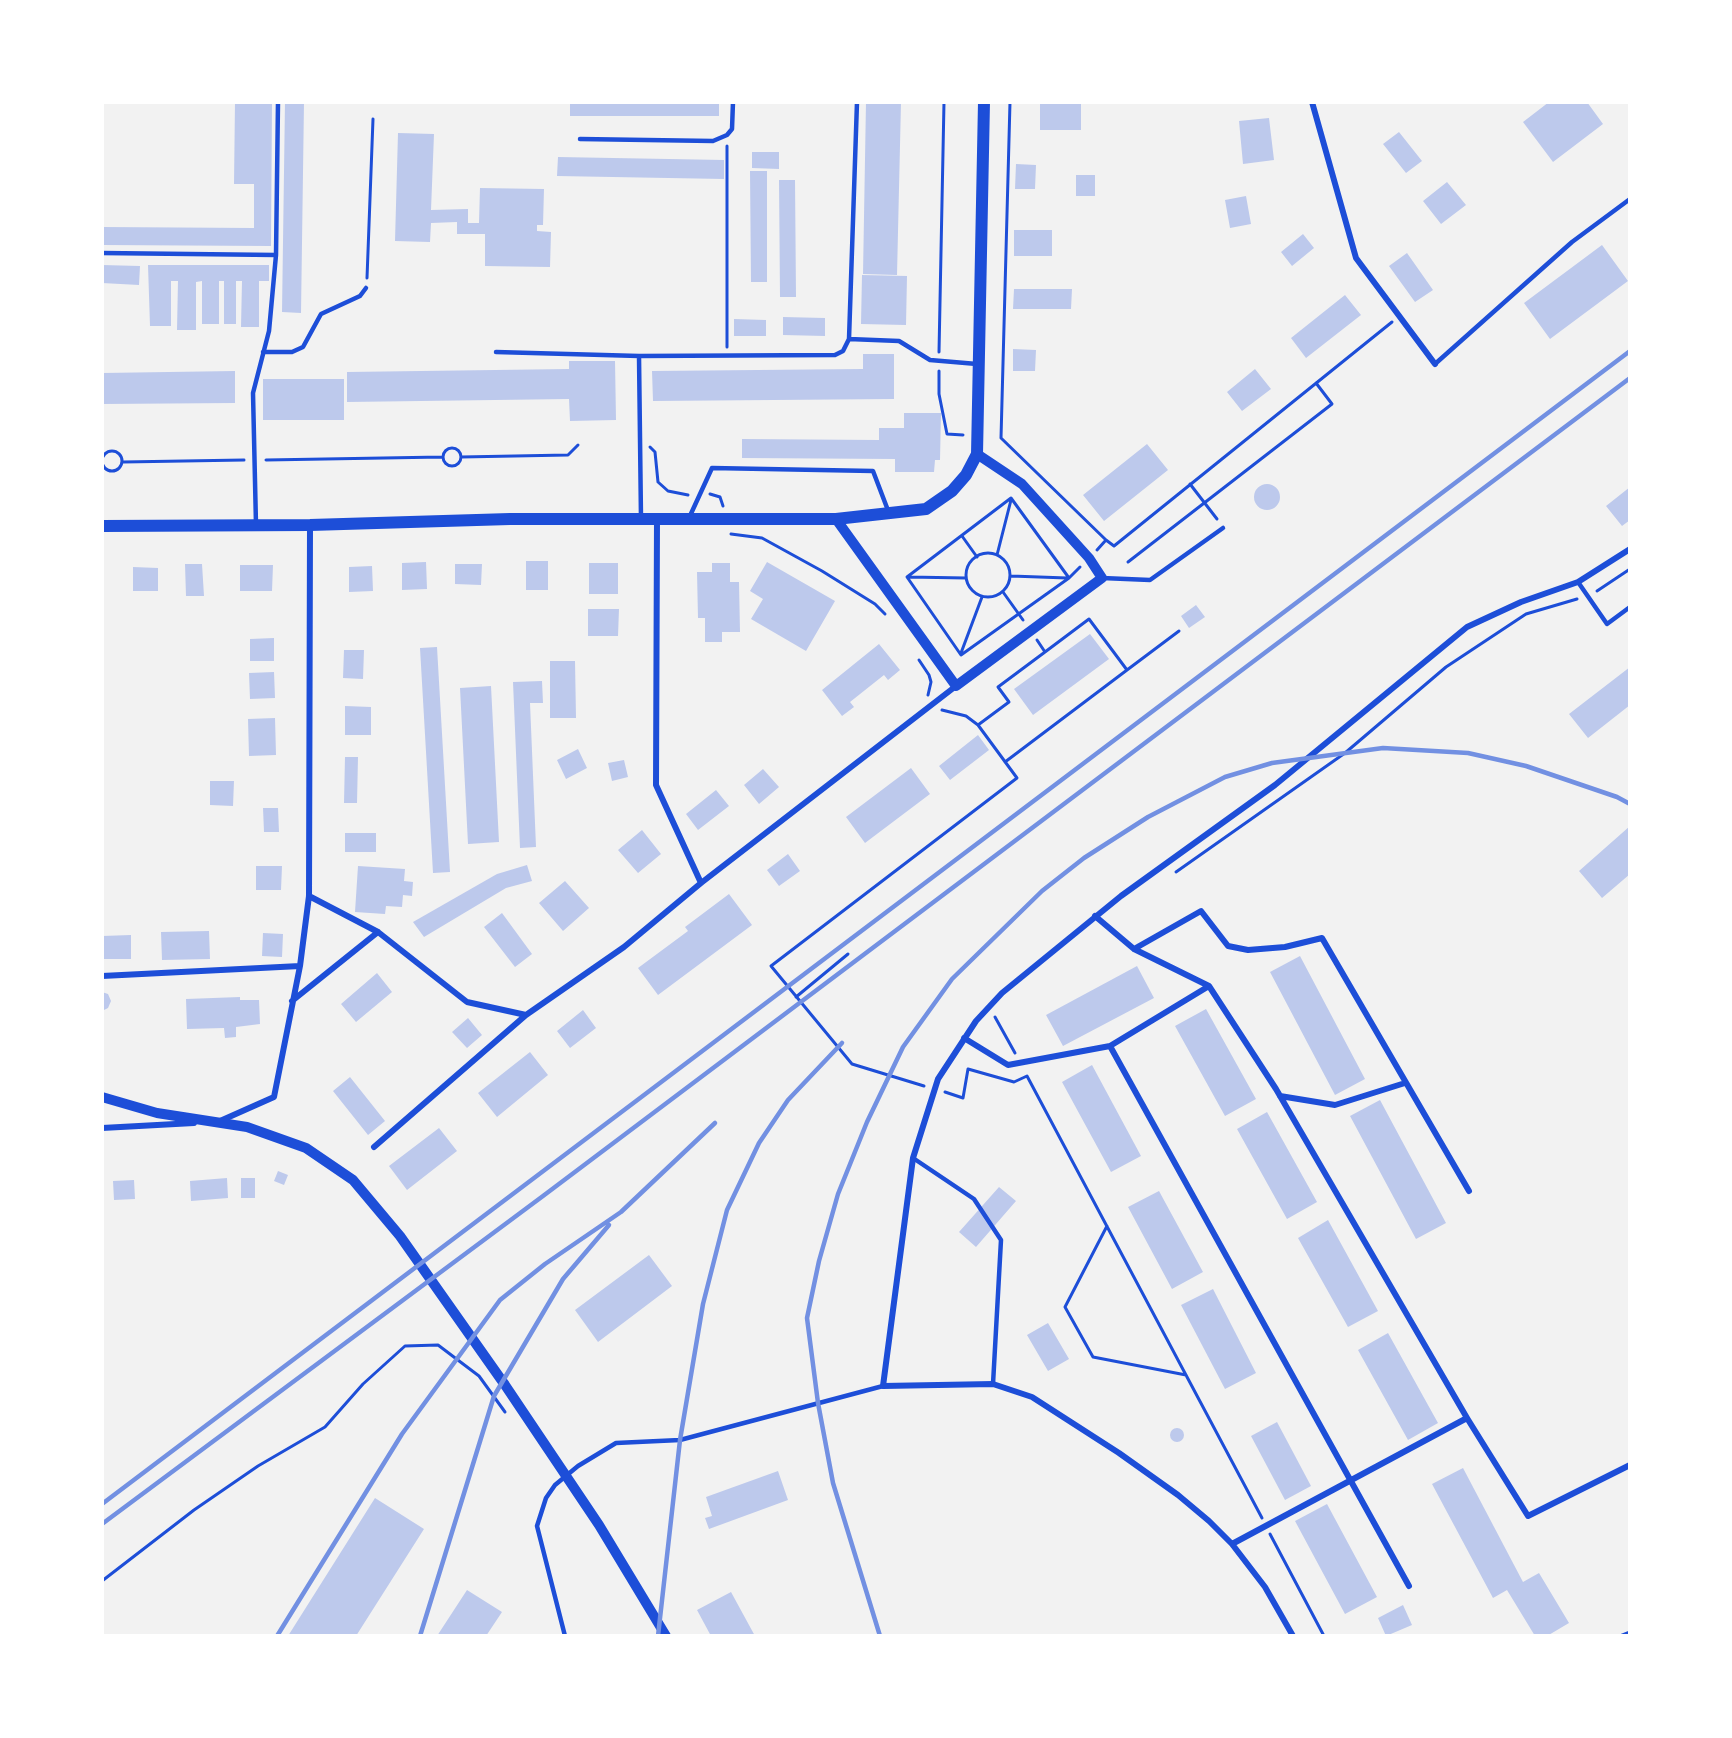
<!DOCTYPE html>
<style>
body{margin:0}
#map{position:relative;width:1732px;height:1738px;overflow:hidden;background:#f2f2f2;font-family:Georgia,serif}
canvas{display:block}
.frame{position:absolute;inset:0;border:104px solid #fff;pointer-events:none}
</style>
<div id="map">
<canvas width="1732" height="1738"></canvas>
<div class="frame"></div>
</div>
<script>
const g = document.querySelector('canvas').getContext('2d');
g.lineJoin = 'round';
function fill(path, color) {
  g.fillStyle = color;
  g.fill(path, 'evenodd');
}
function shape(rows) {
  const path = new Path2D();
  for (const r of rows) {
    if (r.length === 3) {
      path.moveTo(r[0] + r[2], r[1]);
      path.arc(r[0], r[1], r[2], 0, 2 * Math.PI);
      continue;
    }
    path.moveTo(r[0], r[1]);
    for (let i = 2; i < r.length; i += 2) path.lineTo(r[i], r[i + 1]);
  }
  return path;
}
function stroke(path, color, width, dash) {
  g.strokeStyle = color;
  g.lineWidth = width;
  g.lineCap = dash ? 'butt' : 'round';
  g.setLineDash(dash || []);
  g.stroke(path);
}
fill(shape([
 [235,102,272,102,271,246,102,245,102,227,254,228,254,184,234,184],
 [285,102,304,102,301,313,282,312],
 [570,102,719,102,719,116,570,116],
 [866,102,901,102,897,275,863,274],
 [1040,102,1081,102,1081,130,1040,130],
 [1549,102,1587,102,1603,124,1553,162,1523,122],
 [1269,118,1274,160,1243,164,1239,121],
 [1399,132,1422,161,1406,173,1383,144],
 [398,133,434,134,431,210,468,209,468,223,479,223,480,188,544,189,543,225,537,225,537,231,551,232,550,267,485,266,485,234,457,234,457,222,431,223,430,242,395,241],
 [752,152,779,152,779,169,752,168],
 [558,157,724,160,724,179,557,176],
 [1016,164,1036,165,1035,189,1015,189],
 [750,171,767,171,767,282,751,282],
 [1076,175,1095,175,1095,196,1076,196],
 [779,180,795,180,796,297,780,297],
 [1447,182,1466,205,1441,224,1423,201],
 [1246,196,1251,224,1230,228,1225,200],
 [1014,230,1052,230,1052,256,1014,256],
 [1303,234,1314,248,1292,266,1281,252],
 [1602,245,1628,281,1550,339,1524,303],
 [1407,253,1433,290,1415,302,1389,266],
 [102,265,140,266,139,285,102,283],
 [148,265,269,265,269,281,259,281,259,327,241,327,242,281,236,281,236,324,224,324,224,281,219,281,219,324,202,324,202,281,196,282,196,330,177,330,178,281,171,281,171,326,150,326],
 [862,275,907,276,906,325,861,324],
 [1014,289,1072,289,1071,309,1013,309],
 [1345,295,1361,315,1306,358,1291,338],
 [783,317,825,318,825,336,783,335],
 [734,319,766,320,766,336,734,336],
 [1013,349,1036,350,1035,371,1013,371],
 [863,354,894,354,894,399,653,401,652,371,863,369],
 [569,361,615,361,616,420,570,421,569,399,347,402,347,372,569,369],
 [1255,369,1271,389,1242,411,1227,392],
 [235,371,235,403,102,404,102,373],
 [263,379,344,379,344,420,263,420],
 [904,413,941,413,940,460,935,460,934,472,895,472,895,459,742,458,742,439,879,440,879,428,904,428],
 [1147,444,1168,470,1104,521,1083,495],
 [1267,497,13],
 [1630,487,1630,520,1622,526,1606,506],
 [526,561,548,561,548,590,526,590],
 [426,562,427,589,402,590,402,563],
 [767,562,835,601,806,651,751,619,763,599,750,591],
 [589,563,618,563,618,594,589,594],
 [712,563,730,563,730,582,739,582,740,632,722,632,722,642,705,642,705,618,698,618,697,572,712,572],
 [185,564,202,564,204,596,186,596],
 [455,564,482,564,481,585,455,584],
 [240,565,273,565,272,591,240,591],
 [372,566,373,591,349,592,349,567],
 [133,567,158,568,158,591,133,591],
 [1196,605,1205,617,1189,628,1181,616],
 [588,609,619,609,618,636,588,636],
 [1090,634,1109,659,1033,715,1014,689],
 [274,638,274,661,250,661,250,639],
 [879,644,900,670,888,680,884,675,850,702,854,707,842,716,822,690],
 [437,647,450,872,433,873,420,648],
 [344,650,364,650,363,679,343,678],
 [550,661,575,661,576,718,550,718],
 [1630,667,1630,705,1588,738,1569,714],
 [274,672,275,698,250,699,249,673],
 [542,681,543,703,530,703,536,847,520,848,513,682],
 [491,686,499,842,468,844,460,688],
 [345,706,371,707,371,735,345,735],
 [275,718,276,755,249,756,248,719],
 [978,735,989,750,950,780,939,766],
 [578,749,587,768,566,779,557,760],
 [345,757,358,757,357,803,344,803],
 [624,760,628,777,612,781,608,763],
 [911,768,930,794,865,843,846,817],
 [763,769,779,787,759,804,744,785],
 [210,781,234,781,233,806,210,805],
 [716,790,729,806,698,830,686,814],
 [263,808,278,808,279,832,264,832],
 [1630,826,1630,874,1602,898,1579,871],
 [642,830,661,854,638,873,618,850],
 [345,833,376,833,376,852,345,852],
 [788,854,800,871,779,886,767,870],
 [527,865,532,881,506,888,424,937,413,922,497,874],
 [256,866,282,866,281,890,256,890],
 [358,866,405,869,404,881,413,882,412,896,403,895,402,907,386,906,385,914,355,912],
 [565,881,589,908,563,931,539,903],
 [729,894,752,925,658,995,638,968,688,931,685,927],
 [502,913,532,954,515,967,484,927],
 [209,931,210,959,162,960,161,932],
 [263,933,283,934,282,957,262,956],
 [131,935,131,959,102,959,102,936],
 [1300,956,1365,1079,1335,1095,1270,972],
 [1137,966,1154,998,1063,1046,1046,1015],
 [377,973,392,992,356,1022,341,1004],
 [102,992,108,994,111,1001,108,1008,102,1011],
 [240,997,240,1000,259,1000,260,1024,236,1027,236,1037,225,1038,224,1028,187,1029,186,999],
 [1206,1009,1256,1099,1225,1116,1175,1026],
 [583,1010,596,1028,570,1048,557,1031],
 [468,1018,482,1035,467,1048,452,1032],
 [530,1052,548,1075,497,1117,478,1093],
 [1092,1065,1141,1156,1111,1172,1062,1082],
 [350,1077,385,1121,368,1135,333,1091],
 [1380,1100,1446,1223,1416,1239,1350,1116],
 [1267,1112,1317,1202,1287,1219,1237,1129],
 [439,1128,457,1151,407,1190,389,1166],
 [278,1171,288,1175,284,1185,274,1181],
 [227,1178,228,1198,191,1201,190,1181],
 [241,1178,255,1178,255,1198,241,1198],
 [134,1180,135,1199,114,1200,113,1181],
 [999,1187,1016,1201,976,1247,959,1232],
 [1159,1191,1203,1272,1172,1289,1128,1207],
 [1328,1220,1378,1311,1348,1327,1298,1238],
 [649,1255,672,1286,598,1342,575,1310],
 [1213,1289,1256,1373,1225,1389,1181,1305],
 [1048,1323,1069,1359,1048,1371,1027,1335],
 [1388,1333,1438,1423,1408,1440,1358,1350],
 [1277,1422,1311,1486,1285,1500,1251,1436],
 [1177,1435,7],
 [1463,1468,1523,1582,1539,1573,1569,1623,1547,1636,1535,1636,1507,1590,1493,1598,1432,1484],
 [778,1471,788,1500,709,1529,705,1518,712,1516,706,1497],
 [375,1498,424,1529,356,1636,288,1636],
 [1327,1504,1377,1597,1345,1614,1295,1521],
 [467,1590,502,1612,486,1636,437,1636],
 [731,1592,755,1636,711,1636,697,1610],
 [1403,1605,1412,1625,1386,1636,1378,1618]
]), '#bdc9ec');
stroke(shape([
 [1010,102,1001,438,1106,540,1097,550],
 [727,146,727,347],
 [367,278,373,119],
 [939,352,944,102],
 [939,371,939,394,947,434,963,435],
 [650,447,655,452,658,482,668,491,688,495],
 [452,457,9],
 [112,461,10],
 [461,457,568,455,578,445],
 [266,460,442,457],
 [123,462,244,460],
 [1190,484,1217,519],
 [710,494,720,497,723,506],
 [731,534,762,538,822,571,875,604,885,614],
 [962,536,977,557],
 [1106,540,1114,546,1392,322],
 [988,575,22],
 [997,555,1011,500],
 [1128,562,1332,404,1316,383],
 [1011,576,1067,578],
 [908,577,966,578],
 [1069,578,1011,498,907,577,961,655,1069,578,1080,567],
 [1597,591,1630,569],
 [1003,592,1023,620],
 [961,653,982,597],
 [919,660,929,675,931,682,928,695],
 [1127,670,1179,631],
 [942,710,966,716,978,725],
 [1005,762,1127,670,1089,619,1045,652],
 [1176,872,1345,753,1446,667,1526,614,1577,599],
 [796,997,848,954],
 [995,1017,1015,1053],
 [924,1086,852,1064,771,966,1017,778,978,725,1009,702,998,687,1045,652,1037,640],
 [945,1092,963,1098,968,1069,1014,1082,1027,1076,1262,1518],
 [1107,1226,1065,1307,1093,1357,1186,1375],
 [1270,1534,1324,1636],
 [102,1581,194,1510,258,1466,325,1427,363,1384,405,1346,438,1345,479,1376,505,1412],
 [1620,1636,1630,1632]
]), '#1d4ed8', 3);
stroke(shape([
 [580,139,713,141,727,135,732,129,733,102],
 [102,253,276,255,269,331,253,393,256,525],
 [276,255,278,102],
 [849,339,857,102],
 [263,352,292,352,303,347,321,314,360,296,366,288],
 [496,352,639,356],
 [1435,364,1572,242,1630,199],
 [689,518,712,468,873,471,889,513],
 [641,519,639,356,835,355,843,351,849,339,899,341,930,360,977,364],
 [1102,578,1150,580,1223,528],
 [1578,582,1607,624,1630,607],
 [913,1158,974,1199,1001,1240,993,1384],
 [565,1636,537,1526,546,1498,555,1485,578,1466,616,1443,680,1440,883,1386]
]), '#1d4ed8', 4.5);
stroke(shape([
 [1312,102,1356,258,1435,364],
 [657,519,656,785,701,883],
 [309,896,378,932,467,1002,526,1015,624,947,701,883,956,686],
 [1095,916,1134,949,1209,986,1276,1089,1467,1418,1528,1516,1630,1465],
 [1134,949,1201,911,1228,946,1248,950,1285,947,1322,938,1469,1191],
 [102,976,300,966],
 [292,1001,378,932],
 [964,1038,1008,1065,1110,1046,1409,1586],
 [1110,1046,1209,986],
 [1280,1096,1335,1105,1405,1083],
 [220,1121,274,1097,300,966,309,896,310,525],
 [102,1128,194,1123],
 [374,1147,526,1015],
 [1232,1544,1467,1418],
 [1293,1636,1265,1587,1232,1544,1209,1521,1178,1495,1119,1453,1032,1397,993,1384,883,1386,913,1158,938,1079,976,1021,1002,993,1121,896,1275,785,1467,627,1521,602,1578,582,1630,549]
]), '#1d4ed8', 6);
stroke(shape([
 [836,519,956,686,1102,578,1089,558,1022,484,977,454],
 [102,1097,157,1113,247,1127,306,1148,353,1180,400,1236,505,1385,599,1525,666,1636]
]), '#1d4ed8', 10);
stroke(shape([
 [102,526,310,525,510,519,836,519,926,509,952,491,966,475,977,454,984,102]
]), '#1d4ed8', 12);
stroke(shape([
 [102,1504,1630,351],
 [102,1524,543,1196,1630,378],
 [277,1636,402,1434,500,1300,545,1264,621,1212,715,1123],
 [420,1636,494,1396,563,1279,609,1225],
 [658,1636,680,1440,703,1304,727,1210,759,1143,788,1100,842,1043],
 [880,1636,833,1483,818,1403,807,1318,819,1261,838,1194,867,1122,903,1047,952,979,1042,891,1084,858,1148,817,1225,777,1272,763,1383,748,1468,753,1526,766,1617,797,1630,804]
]), '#7290e2', 4.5);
</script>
